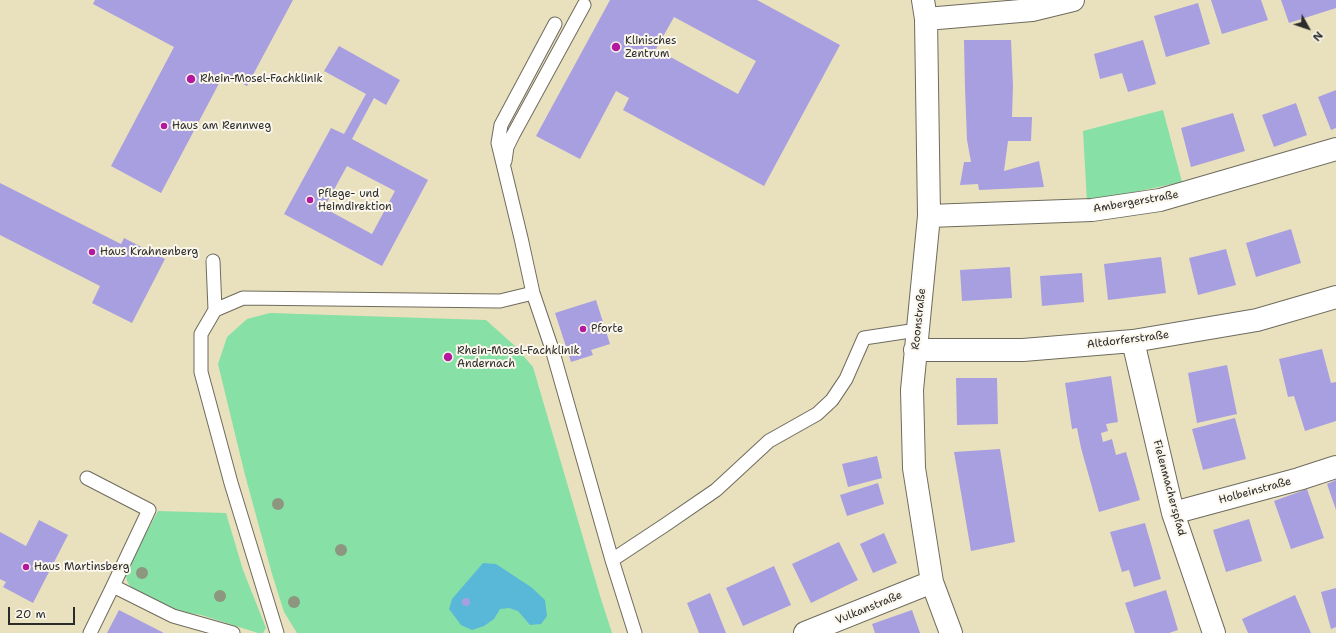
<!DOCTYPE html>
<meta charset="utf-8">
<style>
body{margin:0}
#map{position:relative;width:1336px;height:633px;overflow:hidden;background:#e9e1bd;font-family:"Shantell Sans",sans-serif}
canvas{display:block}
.north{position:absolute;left:1288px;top:8px;width:40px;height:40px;-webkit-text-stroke:3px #fbf7ec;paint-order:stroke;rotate:130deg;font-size:11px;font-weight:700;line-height:16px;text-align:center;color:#2b2b2b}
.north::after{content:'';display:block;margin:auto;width:14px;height:18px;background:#2b2b2b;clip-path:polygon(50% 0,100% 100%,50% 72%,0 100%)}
.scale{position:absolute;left:8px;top:607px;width:67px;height:18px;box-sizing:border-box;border:2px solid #2b2b2b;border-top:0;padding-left:5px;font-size:12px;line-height:14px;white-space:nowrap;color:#2b2b2b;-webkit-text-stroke:3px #fbf7ec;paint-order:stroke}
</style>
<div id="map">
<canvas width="1336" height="633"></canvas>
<div class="north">N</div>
<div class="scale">20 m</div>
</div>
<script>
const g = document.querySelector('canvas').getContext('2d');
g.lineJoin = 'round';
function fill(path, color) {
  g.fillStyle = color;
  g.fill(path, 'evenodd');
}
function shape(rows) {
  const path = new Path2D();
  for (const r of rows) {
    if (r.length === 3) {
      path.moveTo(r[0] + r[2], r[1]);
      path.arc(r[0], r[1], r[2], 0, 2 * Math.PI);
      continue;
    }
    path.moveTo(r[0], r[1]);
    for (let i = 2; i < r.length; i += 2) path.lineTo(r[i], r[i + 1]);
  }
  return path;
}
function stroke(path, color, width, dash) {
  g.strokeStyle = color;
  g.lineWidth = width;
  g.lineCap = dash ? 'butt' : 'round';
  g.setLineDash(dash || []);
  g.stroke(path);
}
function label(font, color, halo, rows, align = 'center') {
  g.font = font + ' "Shantell Sans",sans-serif';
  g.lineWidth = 4;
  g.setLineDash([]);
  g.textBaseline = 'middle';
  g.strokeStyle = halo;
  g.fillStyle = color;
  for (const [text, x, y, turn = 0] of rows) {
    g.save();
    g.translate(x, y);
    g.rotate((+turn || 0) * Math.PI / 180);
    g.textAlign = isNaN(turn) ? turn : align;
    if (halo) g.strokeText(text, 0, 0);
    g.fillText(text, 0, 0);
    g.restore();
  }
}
fill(shape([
 [1163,110,1182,182,1087,202,1083,131],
 [270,313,486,320,515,346,533,367,601,599,612,633,297,633,284,612,272,574,245,475,218,364,227,337,247,319],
 [158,511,226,513,243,570,266,628,263,633,258,633,201,615,177,611,131,588,127,581,125,572]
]), '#87e0a5');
fill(shape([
 [483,563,496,564,531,587,545,600,547,616,541,624,530,625,518,611,509,608,500,609,494,619,484,626,472,630,461,625,449,609,452,599]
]), '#59b8d7');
fill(shape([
 [95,0,293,0,247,86,224,74,161,193,111,166,174,47,93,4],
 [610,0,757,0,840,45,764,186,623,110,629,98,616,91,580,159,536,136],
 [674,17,756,61,738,94,656,49],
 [1211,0,1261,0,1268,20,1222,34],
 [1281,0,1336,0,1336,8,1289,23],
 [1198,3,1210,44,1166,57,1154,16],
 [964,40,1011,40,1013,86,1012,117,1032,117,1031,141,1008,141,1004,171,1039,161,1044,187,979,190,978,184,960,185,964,162,971,162,967,140,965,88],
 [1143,40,1156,84,1128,92,1122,73,1100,79,1094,54],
 [339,46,400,80,386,105,374,98,352,139,428,180,382,266,284,214,331,128,344,134,366,94,324,71],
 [347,166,395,191,372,234,324,208],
 [1336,90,1336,128,1331,130,1318,97],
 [1296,103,1307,135,1274,147,1262,115],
 [1233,113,1245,151,1191,167,1181,128],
 [0,183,121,244,124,238,165,259,132,323,92,303,100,286,0,235],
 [1291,229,1301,263,1256,277,1246,243],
 [1226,249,1236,285,1198,295,1189,258],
 [1161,257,1166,293,1108,300,1104,264],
 [1010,267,1012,298,962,301,960,270],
 [1082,273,1084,302,1042,306,1040,276],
 [596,300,610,344,591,350,593,355,571,362,555,313],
 [1322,349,1331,383,1336,382,1336,421,1305,431,1294,396,1288,397,1279,359],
 [1227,365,1237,414,1197,423,1188,373],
 [1111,376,1118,422,1106,424,1108,431,1101,433,1103,442,1112,439,1116,455,1126,452,1140,500,1099,512,1081,448,1077,428,1072,429,1065,383],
 [956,378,997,378,998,424,957,425],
 [1235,418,1246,459,1203,470,1192,429],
 [1000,449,1015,542,971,551,954,452],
 [877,456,882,478,848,487,842,464],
 [1336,480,1336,510,1327,484],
 [878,483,884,504,847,516,840,495],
 [1307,489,1324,538,1291,549,1274,501],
 [1249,519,1262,561,1226,572,1213,530],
 [39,520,68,535,33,603,3,587,6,582,0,579,0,532,26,546],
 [1145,523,1161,579,1134,587,1129,570,1122,572,1110,532],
 [884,533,897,563,873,573,860,544],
 [839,542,858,580,811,603,792,564],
 [774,566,791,605,743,626,726,588],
 [1336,588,1336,627,1331,629,1321,592],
 [1166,590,1178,630,1169,633,1135,633,1125,603],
 [710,593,726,633,699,633,687,603],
 [1295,595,1311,633,1248,633,1242,619],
 [466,602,4],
 [119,610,164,633,107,633],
 [912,610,920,633,875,633,872,624]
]), '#a89fe1');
const lane = shape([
 [555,24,501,125,498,143,521,238,533,293,552,349,612,560,635,633],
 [505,161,507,147,513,135,584,5],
 [213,261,215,310],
 [87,478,149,510,113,586,173,616,233,633],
 [612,560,665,525,716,490,769,441,817,414,832,400,846,379,864,338,917,330],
 [90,633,113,586],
 [277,633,231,483,201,372,201,334,215,310,243,298,500,301,533,293]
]);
const street = shape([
 [923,0,926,19,929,216,912,390,914,468,932,582,951,633],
 [926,19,1032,10,1073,0],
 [929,216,1092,210,1160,200,1336,149],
 [1133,341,1173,513,1214,633],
 [915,350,1023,350,1133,341,1257,320,1336,297],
 [1173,513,1299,479,1336,467],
 [805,633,932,582]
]);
stroke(lane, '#6e6b5e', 15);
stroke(street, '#6e6b5e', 24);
stroke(lane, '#fff', 13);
stroke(street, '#fff', 22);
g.fillStyle = '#8d967e';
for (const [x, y] of [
 [278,504],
 [341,550],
 [142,573],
 [220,596],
 [294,602]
]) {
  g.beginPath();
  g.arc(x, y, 6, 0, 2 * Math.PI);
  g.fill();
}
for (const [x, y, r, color] of [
 [616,47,5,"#b5179e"],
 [191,79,5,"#b5179e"],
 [164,126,4,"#b5179e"],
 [310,200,4,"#b5179e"],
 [92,252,4,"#b5179e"],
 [583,329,4,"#b5179e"],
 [448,357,5,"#b5179e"],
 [26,567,4,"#b5179e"]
]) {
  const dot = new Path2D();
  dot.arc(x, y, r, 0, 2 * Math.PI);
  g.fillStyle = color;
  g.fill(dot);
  stroke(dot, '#fbf7ec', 1.5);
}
label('11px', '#2b2b2b', '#fbf7ec', [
 ["Klinisches",625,41],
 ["Zentrum",625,54],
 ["Rhein-Mosel-Fachklinik",200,79],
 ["Haus am Rennweg",172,126],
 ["Pflege- und",318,194],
 ["Heimdirektion",318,207],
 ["Haus Krahnenberg",100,252],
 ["Pforte",591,329],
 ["Rhein-Mosel-Fachklinik",457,351],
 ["Andernach",457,364],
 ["Haus Martinsberg",34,567]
], 'left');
label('11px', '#2b2b2b', '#fbf7ec', [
 ["Ambergerstraße",1136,202,-10],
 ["Roonstraße",919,319,-84],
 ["Altdorferstraße",1128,340,-7],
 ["Fielenmacherspfad",1169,488,75],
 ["Holbeinstraße",1255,491,-15],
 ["Vulkanstraße",869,608,-22]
]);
</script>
